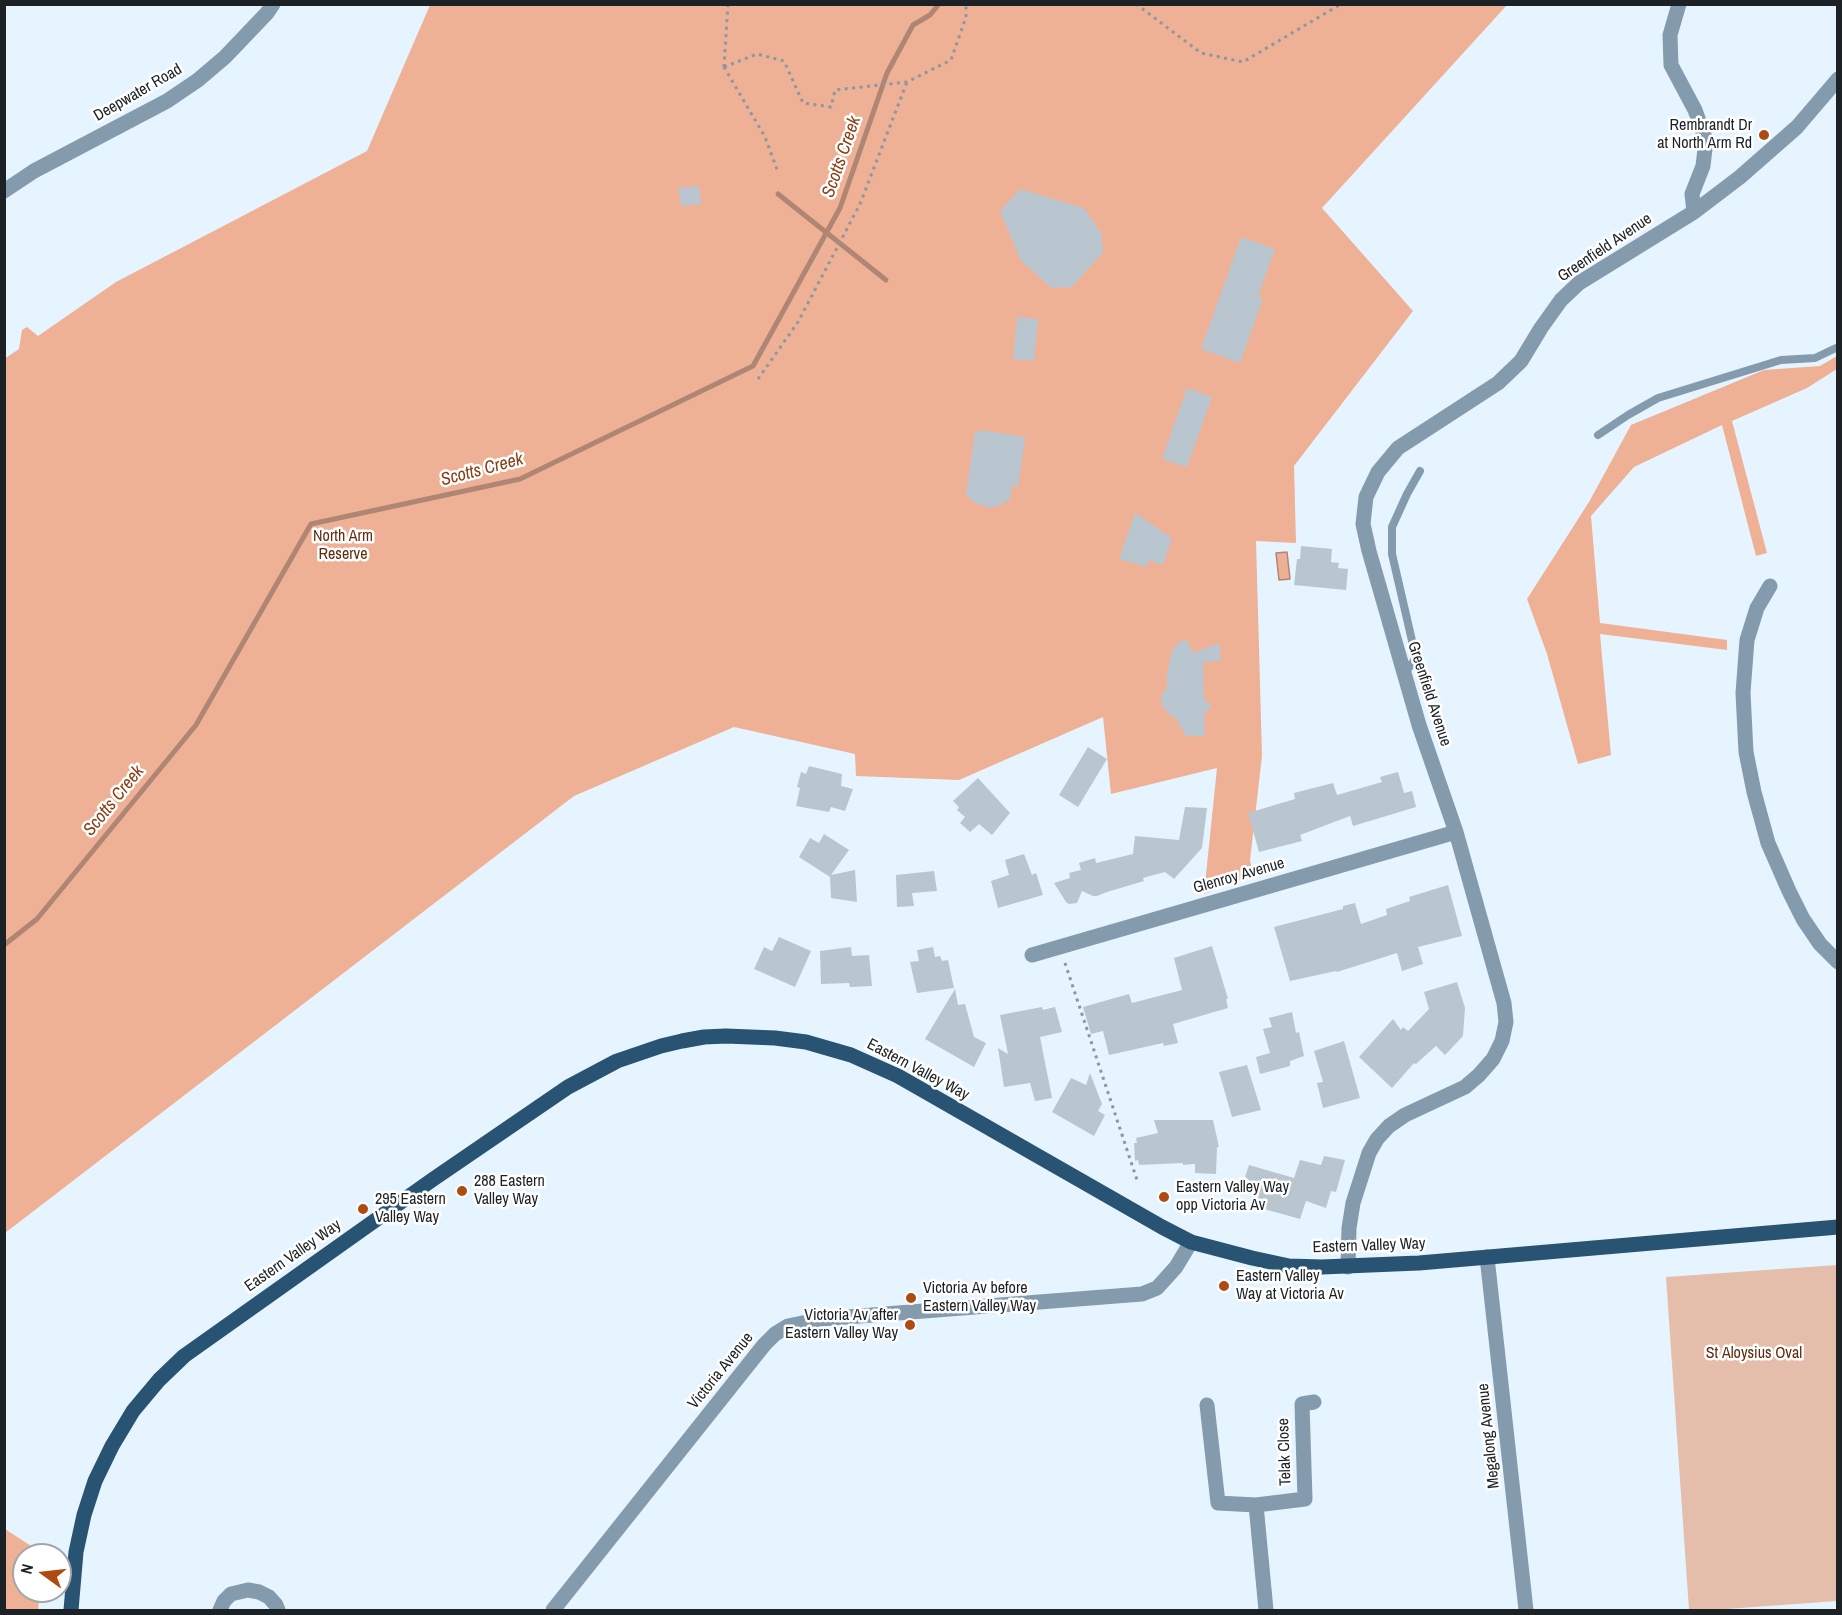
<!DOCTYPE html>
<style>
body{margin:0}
#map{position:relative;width:1842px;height:1615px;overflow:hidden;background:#e6f4ff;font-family:"Archivo Narrow",sans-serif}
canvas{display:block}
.frame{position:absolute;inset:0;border:6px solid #1c2125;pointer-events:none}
.north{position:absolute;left:12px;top:1543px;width:60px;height:60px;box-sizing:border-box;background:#fff;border:2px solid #a4a6a8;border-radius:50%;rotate:285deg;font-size:16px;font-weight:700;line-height:24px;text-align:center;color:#1c2125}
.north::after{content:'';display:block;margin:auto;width:21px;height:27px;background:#ae4b10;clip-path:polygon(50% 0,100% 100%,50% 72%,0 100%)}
</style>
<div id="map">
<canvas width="1842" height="1615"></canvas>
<div class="frame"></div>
<div class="north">N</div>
</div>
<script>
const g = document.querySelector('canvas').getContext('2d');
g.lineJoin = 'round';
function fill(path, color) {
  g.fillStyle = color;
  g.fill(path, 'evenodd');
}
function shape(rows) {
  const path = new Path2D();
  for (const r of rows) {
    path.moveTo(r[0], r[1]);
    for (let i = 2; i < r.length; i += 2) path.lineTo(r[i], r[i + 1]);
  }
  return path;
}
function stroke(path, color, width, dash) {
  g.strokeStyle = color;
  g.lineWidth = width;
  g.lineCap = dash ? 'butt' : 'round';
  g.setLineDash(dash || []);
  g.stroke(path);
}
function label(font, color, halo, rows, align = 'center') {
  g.font = font + ' "Archivo Narrow",sans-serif';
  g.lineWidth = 5;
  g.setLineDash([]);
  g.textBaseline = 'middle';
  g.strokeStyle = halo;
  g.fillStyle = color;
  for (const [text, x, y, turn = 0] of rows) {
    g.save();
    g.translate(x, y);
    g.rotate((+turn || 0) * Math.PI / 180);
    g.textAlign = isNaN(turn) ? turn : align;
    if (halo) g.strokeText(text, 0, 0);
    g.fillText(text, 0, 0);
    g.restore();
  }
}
fill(shape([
 [1837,1265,1837,1601,1713,1610,1689,1610,1666,1277]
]), '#e5bdab');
fill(shape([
 [430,5,1507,5,1322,208,1413,311,1294,466,1296,543,1256,541,1262,756,1250,860,1253,875,1204,894,1217,768,1111,794,1103,717,959,780,856,776,855,754,734,727,574,796,5,1233,4,359,19,349,22,330,27,327,38,336,116,282,367,151],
 [1837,356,1837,369,1807,388,1732,421,1767,553,1756,556,1722,425,1634,467,1591,516,1600,623,1727,640,1727,650,1600,634,1611,755,1578,764,1547,654,1527,599,1589,502,1631,425,1764,370,1820,366],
 [5,1529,42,1553,42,1555,24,1555,24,1591,40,1591,38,1610,5,1610]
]), '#eeb195');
const water = shape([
 [1287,552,1290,579,1279,580,1276,553,1287,552]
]);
fill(water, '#eeb095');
stroke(water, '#af8573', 1.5);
stroke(shape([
 [778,194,886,280],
 [4,945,37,919,196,725,311,524,520,479,753,366,840,208,887,73,913,25,930,15,939,4]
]), '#af8573', 5);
fill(shape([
 [699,186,701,204,681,206,678,188],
 [1020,189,1084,208,1101,233,1103,252,1072,287,1052,288,1021,261,1000,211],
 [1241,237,1275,249,1258,296,1263,298,1240,363,1201,349],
 [1017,317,1038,319,1034,361,1013,359],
 [1187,388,1212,397,1187,467,1162,459],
 [981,430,1025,437,1018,487,1012,486,1010,499,1003,504,992,508,977,504,966,495,975,431,981,432],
 [1135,513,1172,538,1163,565,1149,560,1147,567,1119,559],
 [1301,546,1332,549,1331,562,1339,563,1338,568,1348,569,1346,590,1294,585,1297,559,1300,559],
 [1186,639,1193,653,1219,643,1221,661,1203,662,1204,700,1212,705,1204,715,1205,736,1186,736,1176,718,1170,715,1164,709,1161,702,1162,696,1167,686,1167,673,1172,651,1177,644],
 [1088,747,1107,759,1078,807,1059,795],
 [809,766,842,774,841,786,853,789,845,811,831,807,829,812,796,806,800,788,797,787,801,772,806,774],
 [1398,772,1404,793,1412,791,1416,807,1353,826,1350,816,1300,835,1302,841,1259,852,1248,813,1295,799,1294,793,1333,783,1337,795,1382,782,1380,777],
 [978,778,1010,813,992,835,979,824,970,832,960,823,965,817,957,810,959,807,953,801],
 [1185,807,1207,808,1202,848,1174,879,1165,872,1143,878,1144,881,1107,892,1097,896,1093,896,1082,891,1077,903,1069,904,1066,902,1054,883,1070,878,1069,873,1081,870,1079,863,1095,858,1096,863,1133,854,1135,836,1179,840],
 [824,834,849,850,831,875,855,870,857,902,831,898,830,877,799,857,810,838,819,843],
 [1024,854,1032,875,1036,873,1043,895,998,908,991,881,1009,875,1005,860],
 [934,871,937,891,912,893,914,906,897,907,896,875],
 [1448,885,1462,936,1418,947,1423,964,1402,971,1397,953,1337,972,1336,971,1290,981,1274,927,1343,909,1343,906,1355,903,1361,924,1387,915,1386,909,1410,901,1409,897],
 [779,937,811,951,795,987,754,969,764,947,772,951],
 [1212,946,1228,999,1226,999,1228,1008,1173,1024,1178,1043,1164,1046,1163,1043,1109,1055,1103,1031,1091,1034,1083,1007,1129,994,1132,1003,1182,990,1174,958],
 [851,947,852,956,869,955,872,986,850,987,849,983,821,984,820,951],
 [933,947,935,957,940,956,942,961,948,960,954,988,917,993,910,962,919,961,917,950],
 [1457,982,1465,1008,1463,1036,1445,1055,1436,1046,1416,1064,1414,1063,1392,1088,1359,1057,1393,1019,1401,1030,1403,1027,1408,1031,1429,1009,1424,992],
 [955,989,958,1005,965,1004,974,1037,986,1043,974,1067,925,1039],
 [1042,1007,1043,1010,1055,1007,1062,1032,1040,1037,1052,1098,1035,1101,1030,1083,1004,1087,998,1048,1008,1054,1000,1015],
 [1292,1012,1296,1033,1299,1032,1304,1056,1290,1061,1290,1066,1260,1074,1256,1057,1270,1053,1263,1029,1272,1027,1269,1018],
 [1344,1041,1360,1098,1323,1108,1317,1083,1323,1082,1314,1051],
 [1247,1065,1261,1110,1232,1117,1219,1072],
 [1090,1073,1102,1104,1098,1111,1105,1115,1094,1136,1052,1112,1071,1078,1086,1085],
 [1154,1120,1213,1120,1219,1147,1217,1147,1216,1174,1195,1173,1195,1164,1183,1165,1183,1163,1139,1165,1138,1160,1135,1161,1134,1143,1137,1143,1136,1138,1158,1133],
 [1324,1156,1345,1160,1336,1192,1331,1191,1326,1208,1306,1201,1300,1219,1257,1207,1259,1193,1247,1189,1249,1180,1245,1177,1249,1165,1294,1178,1300,1160,1321,1165]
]), '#b9c6d0');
stroke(shape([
 [1136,4,1201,53,1243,62,1341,4],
 [724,67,757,54,784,61,803,103,831,107,835,90,907,82,951,60,966,17,966,4],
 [724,67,765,137,778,172],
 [724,67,728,4],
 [758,379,798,322,860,204,907,82],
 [1065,963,1138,1183]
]), '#8d979f', 3, [3, 4.5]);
stroke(shape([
 [1598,435,1628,415,1658,398,1781,360,1815,358,1838,347],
 [1404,674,1416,658,1392,554,1392,527,1407,494,1420,471]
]), '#849bad', 8);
stroke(shape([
 [1679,4,1670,35,1671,65,1695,110,1706,140,1703,166,1692,194,1694,212],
 [4,191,34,171,167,101,198,80,225,57,267,13,273,4],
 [1770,586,1757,608,1747,640,1743,693,1746,752,1754,792,1768,843,1789,891,1803,919,1820,944,1838,962],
 [1032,955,1456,832],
 [1487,1257,1526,1610],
 [1348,1267,1349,1228,1353,1203,1369,1153,1377,1139,1389,1126,1405,1115,1465,1087,1479,1075,1493,1059,1502,1041,1506,1022,1504,1003,1456,832,1419,725,1369,551,1363,524,1366,497,1378,472,1398,448,1498,383,1521,361,1541,328,1561,300,1579,283,1694,212,1740,177,1797,127,1838,79],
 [1207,1405,1218,1503,1256,1505],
 [220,1610,224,1601,231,1594,248,1590,259,1592,269,1597,276,1605,278,1610],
 [1266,1610,1256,1505,1305,1499,1302,1404,1314,1402]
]), '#849bad', 15);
stroke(shape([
 [553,1610,764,1345,775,1334,788,1326,821,1319,1142,1294,1157,1288,1167,1277,1176,1267,1191,1242]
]), '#849bad', 15);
stroke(shape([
 [71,1610,76,1552,84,1515,95,1481,112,1446,133,1411,159,1380,184,1356,432,1180,568,1087,617,1061,661,1046,682,1041,704,1037,726,1036,775,1038,806,1042,851,1055,898,1076,1162,1227,1191,1242,1252,1258,1289,1266,1322,1267,1419,1263,1838,1227]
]), '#285372', 15);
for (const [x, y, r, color] of [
 [1764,135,6,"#ae4b10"],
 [462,1191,6,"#ae4b10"],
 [1164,1197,6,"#ae4b10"],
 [363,1209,6,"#ae4b10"],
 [1224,1286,6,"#ae4b10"],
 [911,1298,6,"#ae4b10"],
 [910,1325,6,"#ae4b10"]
]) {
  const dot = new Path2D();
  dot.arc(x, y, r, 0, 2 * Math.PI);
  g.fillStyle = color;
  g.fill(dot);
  stroke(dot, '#fff', 2);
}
label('16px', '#1c2125', '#fff', [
 ["Deepwater Road",138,93,-30],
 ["Greenfield Avenue",1605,248,-34],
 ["Greenfield Avenue",1429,694,72],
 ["Glenroy Avenue",1239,876,-16],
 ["Eastern Valley Way",918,1070,28],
 ["Eastern Valley Way",1369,1246,-2],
 ["Eastern Valley Way",293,1256,-35],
 ["Victoria Avenue",721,1371,-51],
 ["Megalong Avenue",1489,1436,-96],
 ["Telak Close",1285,1452,-92]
]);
label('16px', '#1c2125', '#fff', [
 ["Rembrandt Dr",1752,126,"right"],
 ["at North Arm Rd",1752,144,"right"],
 ["288 Eastern",474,1182],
 ["Valley Way",474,1200],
 ["Eastern Valley Way",1176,1188],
 ["opp Victoria Av",1176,1206],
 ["295 Eastern",375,1200],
 ["Valley Way",375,1218],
 ["Eastern Valley",1236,1277],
 ["Way at Victoria Av",1236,1295],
 ["Victoria Av before",923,1289],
 ["Eastern Valley Way",923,1307],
 ["Victoria Av after",898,1316,"right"],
 ["Eastern Valley Way",898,1334,"right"]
], 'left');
label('16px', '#622b0d', '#fff', [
 ["North Arm",343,537],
 ["Reserve",343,555],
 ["St Aloysius Oval",1754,1354]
]);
label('italic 18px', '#883f18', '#fff', [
 ["Scotts Creek",842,157,-71],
 ["Scotts Creek",482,470,-15],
 ["Scotts Creek",114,801,-51]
]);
</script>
